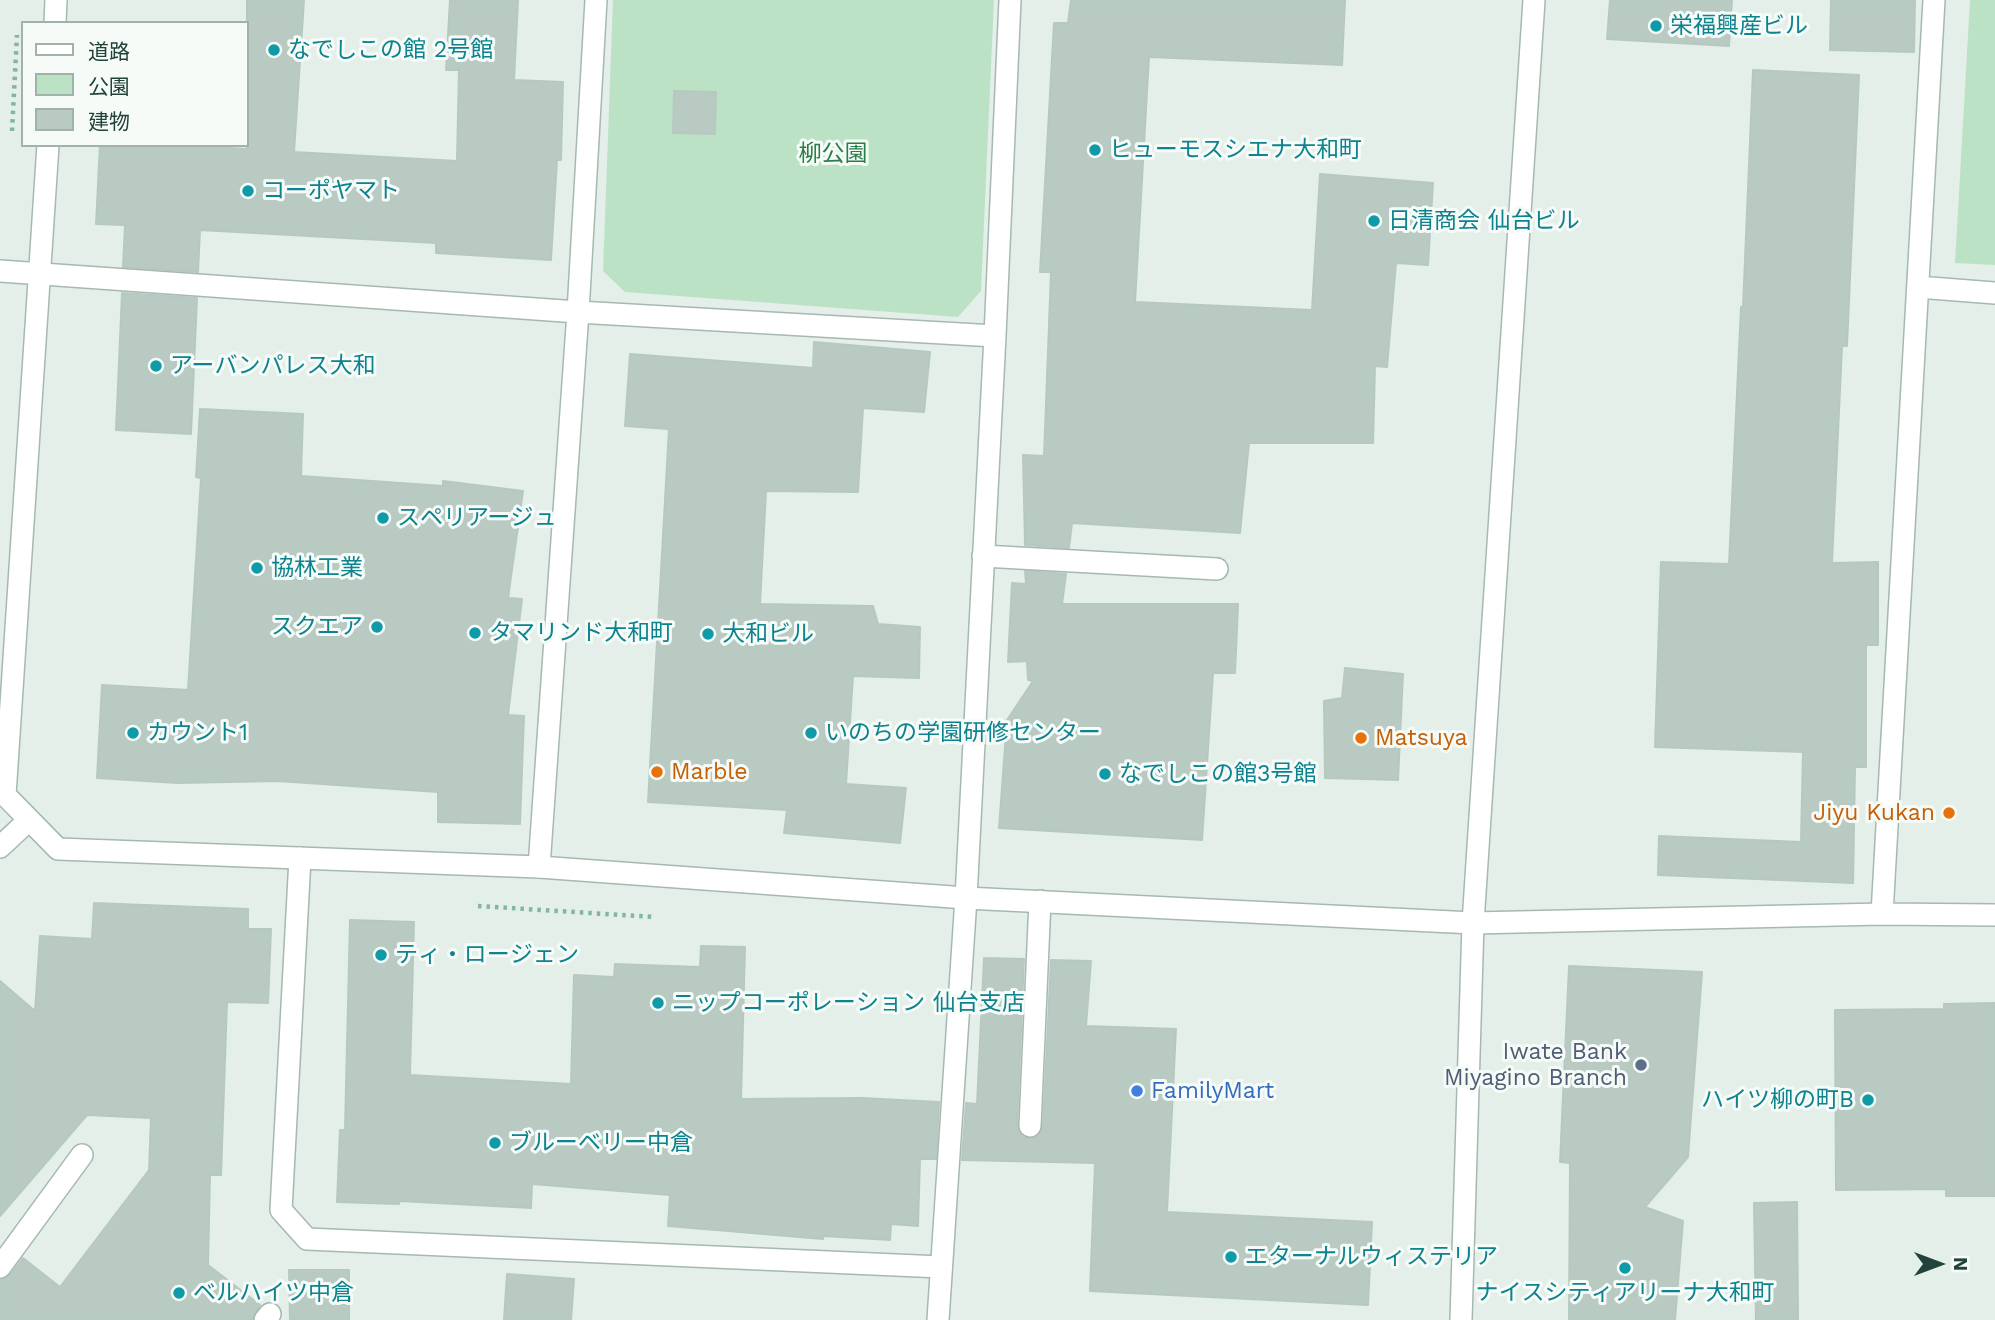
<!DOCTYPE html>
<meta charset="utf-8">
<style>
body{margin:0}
#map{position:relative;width:1995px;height:1320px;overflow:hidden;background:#e4efea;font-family:"Work Sans","Noto Sans JP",sans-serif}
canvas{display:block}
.legend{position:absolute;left:21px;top:21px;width:228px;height:126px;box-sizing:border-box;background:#f6fbf8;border:2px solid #a1b1ac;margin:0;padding:9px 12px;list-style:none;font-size:21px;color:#214339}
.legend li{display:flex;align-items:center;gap:14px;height:35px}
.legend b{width:35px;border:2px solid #a1b1ac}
.north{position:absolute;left:1904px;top:1229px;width:70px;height:70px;-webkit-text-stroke:5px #f6fbf8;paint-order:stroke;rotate:90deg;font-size:19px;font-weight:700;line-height:28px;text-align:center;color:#214339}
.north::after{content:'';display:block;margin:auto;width:24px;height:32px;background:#214339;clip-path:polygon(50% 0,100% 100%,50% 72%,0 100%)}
</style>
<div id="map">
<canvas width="1995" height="1320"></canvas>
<ul class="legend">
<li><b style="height:9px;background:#fff"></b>道路</li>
<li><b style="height:19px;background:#bce2c5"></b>公園</li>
<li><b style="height:19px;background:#b9cac3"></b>建物</li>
</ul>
<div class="north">N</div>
</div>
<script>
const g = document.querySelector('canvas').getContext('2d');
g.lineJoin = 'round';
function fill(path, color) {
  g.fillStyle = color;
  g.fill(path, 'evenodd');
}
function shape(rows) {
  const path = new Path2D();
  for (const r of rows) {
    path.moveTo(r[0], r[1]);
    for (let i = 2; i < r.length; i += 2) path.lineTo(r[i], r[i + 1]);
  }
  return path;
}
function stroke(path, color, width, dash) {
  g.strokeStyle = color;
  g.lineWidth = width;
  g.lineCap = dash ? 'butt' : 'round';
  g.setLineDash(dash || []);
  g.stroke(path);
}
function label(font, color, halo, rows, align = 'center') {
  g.font = font + ' "Work Sans","Noto Sans JP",sans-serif';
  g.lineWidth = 6;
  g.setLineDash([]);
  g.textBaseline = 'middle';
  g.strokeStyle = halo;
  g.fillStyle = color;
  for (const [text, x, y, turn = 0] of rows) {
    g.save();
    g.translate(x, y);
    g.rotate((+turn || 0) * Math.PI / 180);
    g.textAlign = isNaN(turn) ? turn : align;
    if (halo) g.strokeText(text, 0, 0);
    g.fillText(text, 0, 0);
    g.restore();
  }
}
fill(shape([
 [613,0,994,0,981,291,958,317,625,292,603,271],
 [1970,0,1995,0,1995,265,1955,263]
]), '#bce2c5');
const building = shape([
 [247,0,304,0,294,152,457,161,459,70,446,70,450,0,518,0,514,80,563,82,561,160,557,160,551,260,436,253,436,243,200,230,198,272,123,267,125,225,96,224,100,145,182,145,247,149,247,0],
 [1071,0,1345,0,1342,65,1149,57,1135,302,1312,310,1320,174,1433,183,1428,265,1396,263,1387,367,1375,366,1373,443,1249,443,1240,533,1072,523,1069,548,1025,545,1023,455,1044,456,1051,272,1040,272,1054,23,1068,23,1071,0],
 [1610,0,1732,0,1729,46,1607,39,1610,0],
 [1831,0,1915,0,1914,52,1830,50,1831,0],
 [1753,70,1859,75,1847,346,1842,346,1832,563,1878,562,1878,645,1866,645,1866,767,1855,767,1853,883,1658,875,1659,836,1801,842,1803,752,1655,747,1661,562,1729,564,1741,307,1743,307,1753,70],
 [674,91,716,92,715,134,673,133,674,91],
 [122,293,197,298,191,434,116,430,122,293],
 [814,342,930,352,924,412,863,408,858,492,766,491,760,604,873,606,878,624,920,627,919,678,853,676,846,784,906,788,900,843,784,833,787,810,648,802,669,429,625,426,630,354,813,368,814,342],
 [200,409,303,414,301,476,443,486,443,481,523,491,508,598,522,599,508,715,524,716,520,824,438,822,438,792,278,781,178,783,97,778,102,685,188,690,201,478,196,477,200,409],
 [1025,571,1066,574,1062,604,1238,604,1235,673,1213,673,1202,840,999,828,1007,720,1033,681,1028,680,1027,661,1008,662,1012,583,1026,584,1025,571],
 [1345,668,1403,674,1398,780,1325,778,1324,701,1342,698,1345,668],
 [94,903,248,909,248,929,271,929,268,1003,227,1002,221,1175,210,1175,208,1265,260,1305,252,1320,0,1320,0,1280,10,1275,23,1258,60,1287,149,1170,151,1118,87,1115,0,1216,0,981,35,1011,40,936,92,939,94,903],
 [350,920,414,922,410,1075,571,1084,574,975,614,977,615,964,700,967,701,946,745,947,741,1099,861,1098,939,1102,936,1159,920,1159,918,1226,891,1224,890,1240,823,1236,823,1239,668,1226,670,1195,532,1184,531,1208,399,1201,399,1204,337,1202,340,1130,345,1130,350,920],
 [984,958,1024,959,1017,1125,1022,1137,1035,1138,1043,1127,1051,960,1091,961,1086,1026,1176,1029,1167,1212,1372,1222,1368,1305,1090,1291,1095,1163,962,1160,966,1103,977,1104,984,958],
 [1569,966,1702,972,1688,1157,1645,1207,1683,1221,1675,1320,1569,1320,1570,1163,1560,1162,1569,966],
 [1995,1003,1995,1196,1946,1196,1946,1189,1836,1190,1835,1010,1944,1009,1944,1004,1995,1003],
 [1797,1202,1798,1320,1756,1320,1754,1203,1797,1202],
 [289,1270,349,1270,349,1320,290,1320,289,1270],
 [507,1274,574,1279,571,1320,504,1320,507,1274]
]);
fill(building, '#b9cac3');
stroke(building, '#b6c9c1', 2);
const service = shape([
 [983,556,1217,569],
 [1030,1126,1040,901],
 [0,1267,82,1155],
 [265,1320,270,1314]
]);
const minor = shape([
 [0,271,578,312,995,336],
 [1918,287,1995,293],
 [0,847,29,820],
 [300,858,281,1210,307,1239,941,1267],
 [539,867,578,312,596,0],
 [1882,914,1934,0],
 [1473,923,1882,914,1995,915],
 [938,1320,966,898,995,336,1010,0]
]);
const tertiary = shape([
 [55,23,56,0],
 [48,145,5,795,58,849,539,867,966,898,1473,923],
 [1461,1320,1473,923,1534,0]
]);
stroke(service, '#a6b8b1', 24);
stroke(minor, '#a6b8b1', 24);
stroke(tertiary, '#a6b8b1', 24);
stroke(shape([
 [12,131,17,35],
 [478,906,654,917]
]), '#82b5a4', 4.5, [3.5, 5]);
stroke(service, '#fff', 21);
stroke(minor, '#fff', 21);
stroke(tertiary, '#fff', 21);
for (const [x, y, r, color] of [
 [1656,26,7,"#0f9aa8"],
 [274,50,7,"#0f9aa8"],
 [1095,150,7,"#0f9aa8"],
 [248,191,7,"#0f9aa8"],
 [1374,221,7,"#0f9aa8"],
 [156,366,7,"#0f9aa8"],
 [383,518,7,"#0f9aa8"],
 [257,568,7,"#0f9aa8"],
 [377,627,7,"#0f9aa8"],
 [475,633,7,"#0f9aa8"],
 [708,634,7,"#0f9aa8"],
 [133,733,7,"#0f9aa8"],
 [811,733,7,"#0f9aa8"],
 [1361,738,7,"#e8710a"],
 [657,772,7,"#e8710a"],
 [1105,774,7,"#0f9aa8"],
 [1949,813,7,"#e8710a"],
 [381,955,7,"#0f9aa8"],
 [658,1003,7,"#0f9aa8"],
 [1641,1065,7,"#5c6f8a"],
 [1137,1091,7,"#3f7fe0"],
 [1868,1100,7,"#0f9aa8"],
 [495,1143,7,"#0f9aa8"],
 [1231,1257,7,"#0f9aa8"],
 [1625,1268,7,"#0f9aa8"],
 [179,1293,7,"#0f9aa8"]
]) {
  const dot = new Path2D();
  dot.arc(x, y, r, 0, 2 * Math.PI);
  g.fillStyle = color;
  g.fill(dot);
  stroke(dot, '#f6fbf8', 2.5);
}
label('23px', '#0d838f', '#f6fbf8', [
 ["栄福興産ビル",1670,26],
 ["なでしこの館 2号館",288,50],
 ["ヒューモスシエナ大和町",1109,150],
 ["コーポヤマト",262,191],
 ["日清商会 仙台ビル",1388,221],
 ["アーバンパレス大和",170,366],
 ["スペリアージュ",397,518],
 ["協林工業",271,568],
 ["スクエア",363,627,"right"],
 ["タマリンド大和町",489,633],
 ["大和ビル",722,634],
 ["カウント1",147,733],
 ["いのちの学園研修センター",825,733],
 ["なでしこの館3号館",1119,774],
 ["ティ・ロージェン",395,955],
 ["ニップコーポレーション 仙台支店",672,1003],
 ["ハイツ柳の町B",1854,1100,"right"],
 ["ブルーベリー中倉",509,1143],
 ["エターナルウィステリア",1245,1257],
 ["ベルハイツ中倉",193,1293],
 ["ナイスシティアリーナ大和町",1625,1293,"center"]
], 'left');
label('23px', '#277e46', '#f6fbf8', [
 ["柳公園",833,154]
]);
label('23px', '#c56008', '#f6fbf8', [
 ["Matsuya",1375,738],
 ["Marble",671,772],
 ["Jiyu Kukan",1935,813,"right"]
], 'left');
label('23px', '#4e5e75', '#f6fbf8', [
 ["Iwate Bank",1627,1052],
 ["Miyagino Branch",1627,1078]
], 'right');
label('23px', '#366cbe', '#f6fbf8', [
 ["FamilyMart",1151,1091]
], 'left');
</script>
